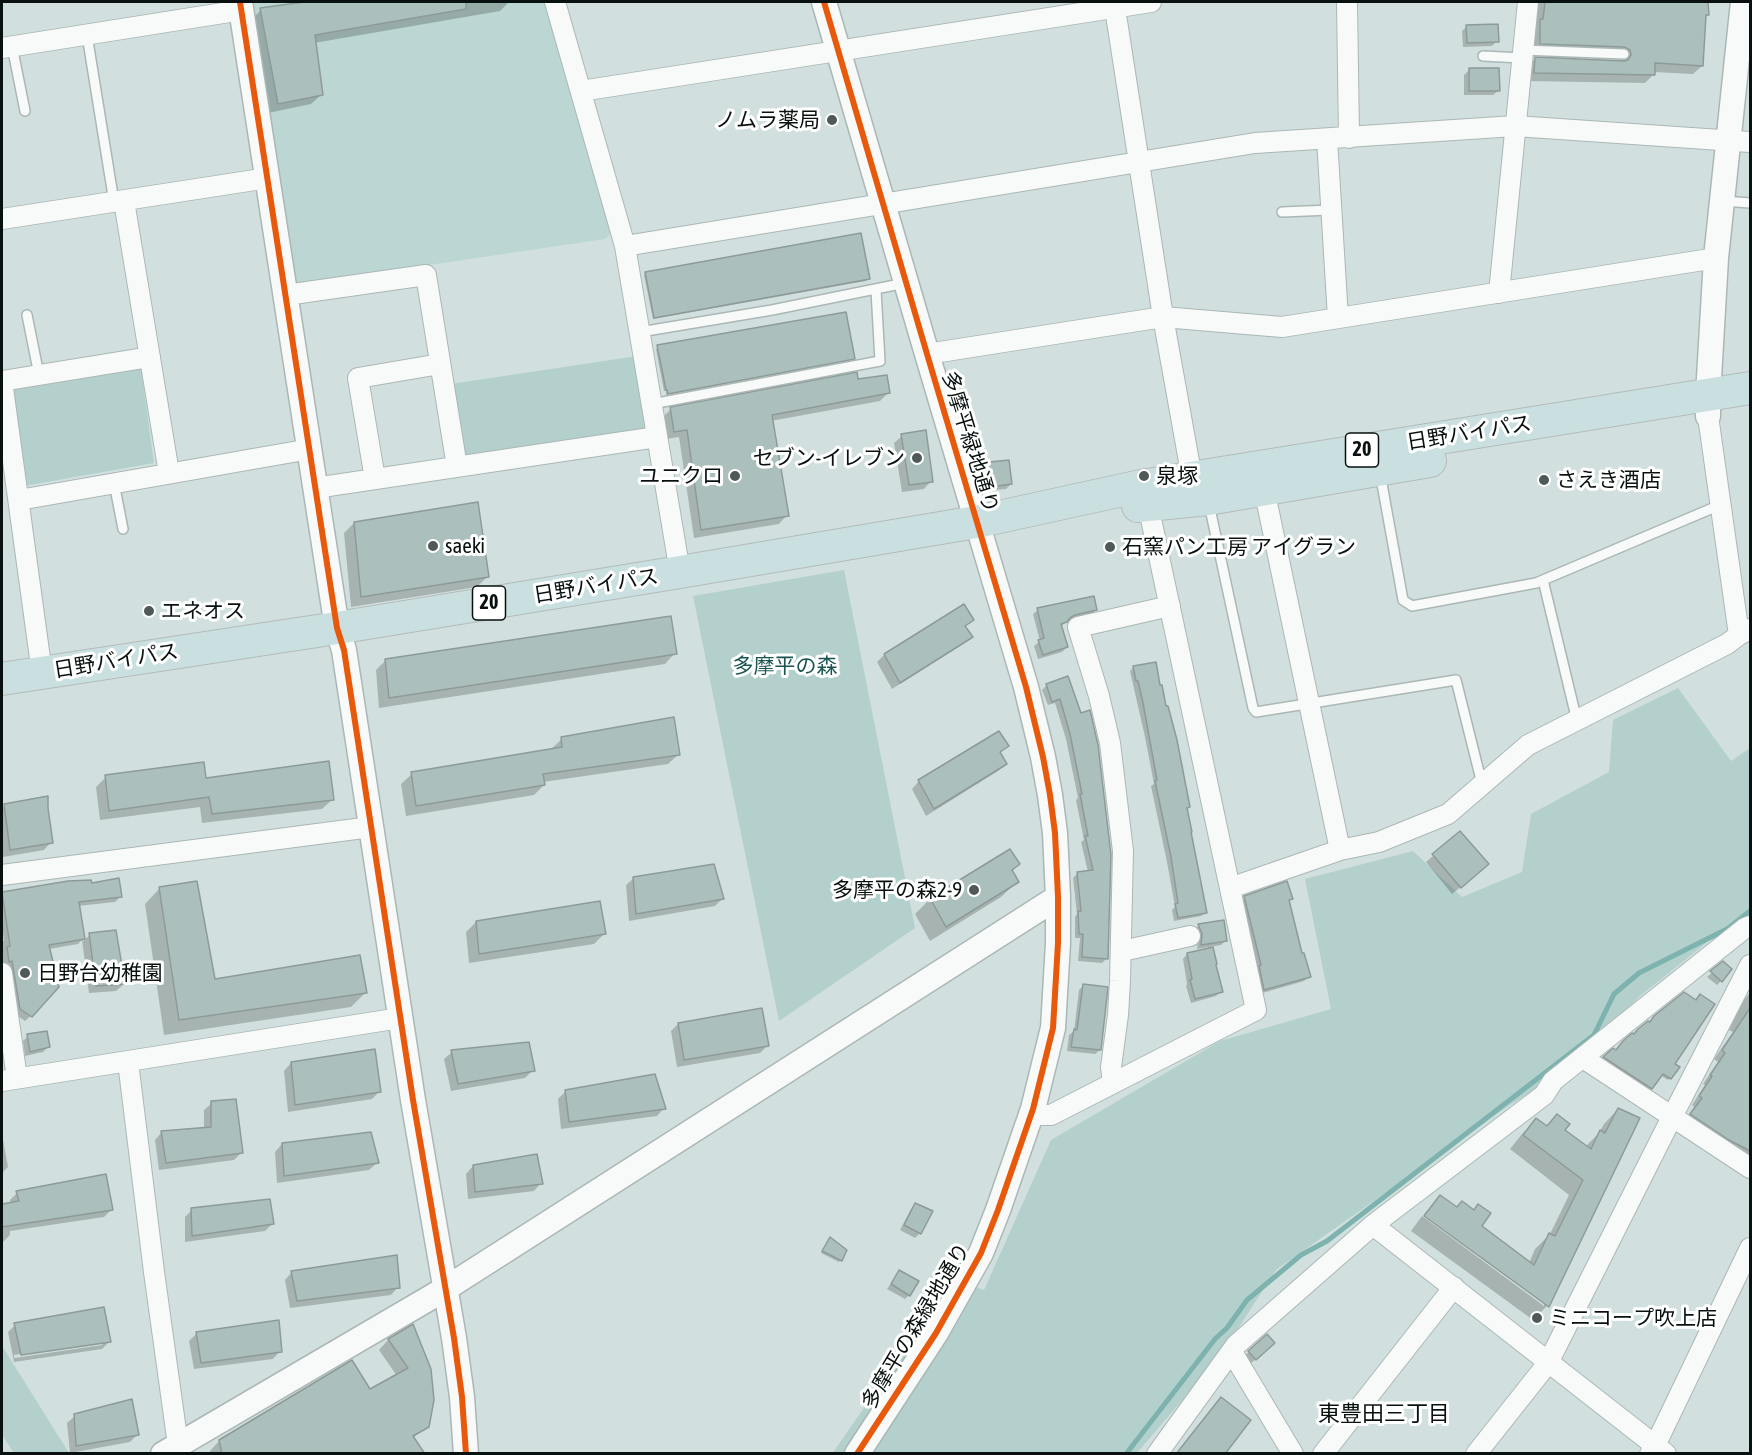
<!DOCTYPE html>
<meta charset="utf-8">
<style>
body{margin:0}
#map{position:relative;width:1752px;height:1455px;overflow:hidden;background:#d1e0de;font-family:"Asap Condensed",sans-serif}
canvas{display:block}
.frame{position:absolute;inset:0;border:3px solid #081110;pointer-events:none}
</style>
<div id="map">
<canvas width="1752" height="1455"></canvas>
<div class="frame"></div>
</div>
<script>
const g = document.querySelector('canvas').getContext('2d');
g.lineJoin = 'round';
function fill(path, color) {
  g.fillStyle = color;
  g.fill(path, 'evenodd');
}
function shape(rows) {
  const path = new Path2D();
  for (const r of rows) {
    path.moveTo(r[0], r[1]);
    for (let i = 2; i < r.length; i += 2) path.lineTo(r[i], r[i + 1]);
  }
  return path;
}
function stroke(path, color, width, dash) {
  g.strokeStyle = color;
  g.lineWidth = width;
  g.lineCap = dash ? 'butt' : 'round';
  g.setLineDash(dash || []);
  g.stroke(path);
}
function label(font, color, halo, rows, align = 'center') {
  g.font = font + ' "Asap Condensed","Noto Sans JP",sans-serif';
  g.lineWidth = 6;
  g.setLineDash([]);
  g.textBaseline = 'middle';
  g.strokeStyle = halo;
  g.fillStyle = color;
  for (const [text, x, y, turn = 0] of rows) {
    g.save();
    g.translate(x, y);
    g.rotate((+turn || 0) * Math.PI / 180);
    g.textAlign = isNaN(turn) ? turn : align;
    if (halo) g.strokeText(text, 0, 0);
    g.fillText(text, 0, 0);
    g.restore();
  }
}
fill(shape([
 [253,2,547,2,613,231,605,239,294,285]
]), '#bcd6d3');
fill(shape([
 [644,355,657,437,457,467,444,385],
 [141,368,154,463,24,486,11,389],
 [844,570,915,928,779,1021,693,596],
 [1678,688,1731,761,1750,748,1750,908,1640,996,1562,1071,1504,1109,1276,1270,1239,1327,1196,1384,1137,1453,832,1454,906,1347,949,1278,984,1290,1051,1140,1220,1041,1331,1009,1305,879,1413,851,1462,897,1522,872,1531,814,1609,772,1613,720],
 [2,1345,4,1349,69,1453,14,1453,2,1435]
]), '#b3d0cd');
fill(shape([
 [314,2,509,2,500,11,314,43,322,94,311,104,268,113,251,20,261,10],
 [1538,2,1707,2,1708,15,1705,18,1702,66,1693,74,1653,72,1653,75,1645,83,1526,81,1526,67,1535,59,1622,62,1621,59,1615,55,1532,52,1532,30,1536,26],
 [1467,26,1497,41,1492,46,1463,47,1462,31],
 [1469,70,1498,91,1493,95,1464,95,1464,75],
 [646,273,868,279,866,281,653,319,644,275],
 [658,347,853,358,851,360,666,395,666,391,664,391,656,349],
 [857,381,888,393,880,401,771,421,787,515,779,524,694,538,679,437,666,439,663,417,671,409],
 [902,436,931,481,924,489,902,492,894,443],
 [981,464,1011,484,1006,489,992,490,979,485,976,469],
 [354,523,487,577,477,587,351,607,344,533],
 [1125,542,1140,553,1138,555,1125,557,1123,544],
 [1038,610,1096,610,1091,615,1066,621,1061,627,1067,647,1062,652,1038,659,1034,646,1040,641,1033,614],
 [972,620,965,627,971,637,963,644,892,689,877,662,884,655],
 [675,653,665,664,379,708,376,670,386,660],
 [1134,667,1186,809,1205,912,1201,916,1174,921,1172,910,1175,907,1167,862,1151,786,1154,784,1145,737,1130,671],
 [1067,678,1107,958,1102,963,1078,961,1080,938,1075,938,1075,917,1077,914,1073,878,1077,874,1088,872,1081,842,1084,840,1076,800,1078,798,1066,739,1055,703,1048,705,1042,690,1047,685],
 [562,739,679,754,668,764,543,782,544,785,534,795,406,816,401,784,412,774,551,749],
 [1007,746,999,754,1005,764,998,771,926,816,912,789,919,781],
 [106,777,205,779,333,799,322,809,202,823,200,807,100,820,96,787],
 [5,805,51,842,44,850,3,857,2,809],
 [1460,833,1479,872,1452,894,1426,862],
 [1010,851,1018,864,1011,872,1017,882,1001,897,930,941,915,914,930,899],
 [634,878,722,899,715,906,629,921,626,885],
 [68,883,91,885,120,897,115,902,78,906,83,941,90,935,124,984,116,991,89,993,82,940,78,944,49,949,31,1016,25,1021,15,1014,2,966,2,941,4,941,2,924,2,893],
 [160,888,213,981,366,992,351,1007,164,1035,145,904],
 [1245,897,1291,898,1288,901,1301,955,1309,976,1304,981,1259,994,1240,902],
 [476,922,604,934,594,944,469,963,466,932],
 [1223,922,1226,940,1221,945,1197,949,1198,939,1194,930,1198,926],
 [1187,954,1221,991,1216,996,1191,1003,1186,986,1187,984,1183,959],
 [1723,963,1721,981,1717,985,1707,977],
 [1083,986,1100,1050,1095,1054,1067,1051,1069,1035,1074,1031,1079,990],
 [1750,993,1750,1162,1683,1123,1694,1107,1692,1105,1705,1085,1703,1084,1718,1062,1714,1059,1733,1032,1729,1030,1742,1002],
 [678,1024,767,1046,760,1053,677,1067,671,1031],
 [28,1036,48,1047,43,1052,25,1056,23,1041],
 [1614,1050,1678,1067,1668,1080,1660,1075,1649,1090,1602,1059],
 [452,1052,533,1070,525,1078,451,1091,444,1059],
 [291,1063,380,1091,372,1099,288,1112,284,1071],
 [566,1091,664,1108,657,1116,561,1129,558,1099],
 [212,1103,242,1152,234,1160,159,1170,155,1140,162,1132,204,1129,204,1110],
 [1618,1109,1638,1119,1547,1306,1533,1320,1411,1231,1422,1216,1544,1306,1544,1302,1424,1214,1440,1197,1456,1208,1473,1211,1478,1206,1480,1227,1529,1263,1535,1249,1550,1234,1569,1195,1510,1149,1522,1134,1536,1120,1546,1127,1557,1116,1563,1130,1585,1147,1599,1133,1604,1124],
 [2,1134,8,1167,2,1173],
 [282,1144,377,1163,369,1170,277,1183,275,1152],
 [473,1166,541,1183,534,1191,468,1199,466,1174],
 [17,1193,111,1210,104,1217,10,1231,10,1235,2,1243,2,1206,11,1204,10,1200],
 [916,1205,931,1212,920,1233,915,1238,900,1230,911,1209],
 [192,1210,273,1223,265,1231,185,1242,185,1217],
 [828,1241,841,1260,839,1262,821,1253],
 [292,1272,398,1287,391,1295,290,1308,285,1280],
 [899,1272,909,1295,905,1299,887,1289],
 [15,1325,109,1342,102,1349,14,1362,8,1332],
 [102,1342,102,1345,14,1358,14,1355],
 [412,1327,427,1426,413,1438,423,1454,210,1454,210,1451,219,1441,369,1391,397,1376,379,1350,388,1340],
 [196,1334,280,1351,273,1359,194,1369,189,1341],
 [1269,1348,1251,1363,1244,1356,1249,1352],
 [1221,1399,1223,1454,1176,1454,1211,1409],
 [75,1416,138,1434,130,1442,70,1453,67,1423]
]), '#0003');
stroke(shape([
 [1126,1454,1215,1339,1227,1328,1247,1300,1301,1255,1327,1241,1594,1035,1614,994,1639,973,1727,929,1750,911]
]), '#7eb2ae', 5);
const building = shape([
 [304,2,466,2,466,9,315,35,323,95,278,104,260,8,304,2],
 [1545,2,1708,2,1709,15,1706,15,1703,66,1655,63,1655,75,1534,73,1535,57,1624,61,1628,60,1631,55,1630,50,1624,47,1540,44,1540,19,1543,19,1545,2],
 [1498,24,1499,42,1467,43,1466,25,1498,24],
 [1469,68,1499,68,1500,91,1469,91,1469,68],
 [861,233,870,279,654,318,645,272,861,233],
 [846,312,855,359,668,394,667,390,666,390,657,345,846,312],
 [857,372,858,379,887,375,890,393,772,415,789,516,701,530,687,430,674,432,670,407,857,372],
 [926,430,933,482,909,485,901,434,926,430],
 [1009,460,1012,484,998,486,984,480,980,463,1009,460],
 [478,502,489,577,361,597,354,522,478,502],
 [1139,539,1142,554,1127,556,1124,541,1139,539],
 [1094,596,1097,610,1075,615,1070,618,1067,622,1061,624,1068,647,1043,655,1038,640,1044,638,1037,608,1094,596],
 [964,604,974,620,965,626,973,637,900,683,884,654,964,604],
 [671,616,677,654,389,698,385,659,671,616],
 [1156,662,1160,685,1162,685,1166,706,1168,706,1177,740,1190,807,1187,808,1192,832,1191,832,1207,913,1178,918,1175,904,1178,903,1171,857,1155,781,1157,780,1143,703,1138,681,1136,681,1133,666,1156,662],
 [1068,676,1081,713,1090,710,1098,745,1111,855,1108,959,1082,957,1083,934,1079,934,1078,911,1081,911,1077,872,1093,870,1085,836,1088,836,1080,794,1082,794,1070,734,1060,699,1052,702,1046,684,1068,676],
 [674,717,680,755,543,774,545,785,416,806,411,772,562,747,561,737,674,717],
 [999,731,1009,746,1000,752,1007,764,934,809,918,780,999,731],
 [329,761,334,800,212,814,209,797,109,811,105,775,204,762,206,778,329,761],
 [48,796,48,808,53,843,10,850,4,804,48,796],
 [1460,831,1489,864,1461,888,1432,854,1460,831],
 [1010,849,1020,864,1012,870,1019,882,946,927,930,898,1010,849],
 [714,864,724,899,636,914,633,877,714,864],
 [119,878,122,897,79,902,85,939,49,945,59,987,32,1017,20,1009,12,961,9,962,7,947,10,946,2,892,68,881,91,880,92,883,119,878],
 [197,881,215,979,360,955,367,993,179,1020,159,887,197,881],
 [1287,881,1293,899,1289,900,1302,953,1304,953,1311,977,1264,990,1259,966,1261,965,1244,896,1287,881],
 [600,901,606,934,479,954,476,921,600,901],
 [1224,920,1227,941,1201,945,1202,934,1198,924,1224,920],
 [116,930,125,984,96,986,89,933,116,930],
 [1213,947,1217,964,1216,965,1223,992,1195,999,1190,980,1192,979,1187,953,1213,947],
 [1723,961,1732,969,1722,982,1710,971,1723,961],
 [1083,984,1108,987,1101,1050,1071,1047,1074,1029,1077,1030,1083,984],
 [1684,992,1696,1000,1700,994,1715,1004,1675,1064,1680,1067,1671,1079,1663,1074,1652,1089,1603,1057,1613,1048,1616,1050,1623,1041,1632,1033,1634,1034,1638,1029,1648,1021,1650,1022,1654,1016,1684,992],
 [762,1008,769,1046,684,1060,678,1023,762,1008],
 [1750,1008,1750,1151,1729,1140,1690,1114,1702,1098,1699,1096,1712,1076,1710,1075,1725,1053,1722,1050,1750,1008],
 [47,1031,50,1047,30,1052,27,1034,47,1031],
 [529,1042,535,1071,458,1084,451,1050,529,1042],
 [375,1049,381,1092,295,1105,291,1062,375,1049],
 [655,1074,666,1109,569,1122,565,1090,655,1074],
 [236,1099,243,1153,166,1163,161,1131,211,1127,211,1101,236,1099],
 [1618,1108,1640,1118,1549,1307,1424,1216,1440,1195,1457,1207,1462,1201,1474,1210,1478,1204,1491,1213,1482,1226,1534,1265,1549,1233,1555,1236,1583,1180,1523,1135,1536,1118,1547,1126,1557,1114,1570,1124,1565,1130,1591,1149,1600,1130,1605,1133,1618,1108],
 [371,1132,379,1163,284,1176,282,1143,371,1132],
 [537,1154,543,1184,475,1192,473,1165,537,1154],
 [106,1174,113,1210,2,1227,2,1204,19,1201,16,1191,106,1174],
 [270,1199,274,1224,192,1236,191,1208,270,1199],
 [915,1203,933,1211,921,1234,904,1225,915,1203],
 [830,1237,847,1250,842,1261,822,1251,830,1237],
 [397,1255,400,1288,297,1301,291,1271,397,1255],
 [899,1270,919,1281,910,1296,891,1284,899,1270],
 [104,1307,111,1342,21,1355,14,1323,104,1307],
 [279,1320,282,1352,201,1363,196,1332,279,1320],
 [413,1324,431,1369,434,1400,429,1427,413,1436,425,1454,222,1454,219,1440,352,1360,370,1389,408,1368,388,1339,413,1324],
 [1267,1334,1275,1343,1256,1360,1248,1351,1267,1334],
 [1221,1397,1251,1420,1225,1454,1176,1454,1221,1397],
 [132,1399,139,1435,76,1446,74,1414,132,1399]
]);
fill(building, '#abc0bd');
stroke(building, '#8e9a98', 1.5);
const service = shape([
 [87,35,114,202],
 [12,46,25,111],
 [1523,50,1624,54],
 [1483,56,1522,58],
 [1723,201,1750,203],
 [1282,212,1330,210],
 [27,315,39,375],
 [640,332,772,310,905,283],
 [652,404,880,361,876,290],
 [1380,473,1403,600,1412,606,1536,583,1720,505],
 [114,483,123,529],
 [1209,504,1253,708,1256,712,1456,680,1482,784],
 [1543,580,1577,721]
]);
const minor = shape([
 [555,2,625,246,680,572],
 [1114,2,1163,317,1192,478],
 [1347,2,1349,138],
 [2,48,242,10],
 [581,91,1151,2],
 [1327,139,1338,318],
 [124,201,169,473],
 [2,219,268,178],
 [625,246,1255,143,1515,126,1750,142],
 [1499,293,1528,2],
 [286,295,426,275,457,467],
 [927,354,1163,317,1282,327,1716,258],
 [2,381,42,673],
 [2,381,150,357],
 [1708,416,1739,635],
 [375,479,358,378,440,364],
 [315,488,657,437],
 [1264,489,1340,850],
 [19,500,310,449],
 [2,875,371,827],
 [1230,888,1340,850,1379,842,1448,814,1528,745,1727,644,1739,635,1750,629],
 [1122,951,1190,936],
 [2,973,17,1078],
 [1583,1058,1750,1168],
 [128,1062,154,1272,178,1445],
 [2,1081,400,1018],
 [1113,1083,1111,1067,1118,1015,1120,981,1123,851,1110,743,1099,696,1078,627,1170,606],
 [1031,1115,1051,1115,1256,1010,1148,505],
 [1373,1225,1666,1454],
 [1232,1352,1293,1454],
 [1157,1454,1236,1345,1373,1225,1544,1095,1553,1081,1745,928,1750,926],
 [1323,1454,1454,1287],
 [1476,1454,1548,1363,1672,1117,1750,965],
 [1650,1454,1655,1446,1750,1248]
]);
const tertiary = shape([
 [240,2,337,628,344,650,413,1100,454,1338,462,1397,466,1454],
 [824,2,927,354,1026,687,1043,757,1050,795,1055,833,1058,897,1058,943,1053,1028,1033,1109,998,1210,981,1253,936,1333,857,1454],
 [1708,416,1708,395,1716,258,1743,2],
 [163,1454,445,1289,1058,897]
]);
const trunk = shape([
 [1138,506,1208,499,1430,461],
 [2,679,337,628,680,572,976,522,1141,486,1750,388]
]);
stroke(service, '#abb7b5', 12);
stroke(minor, '#abb7b5', 22);
stroke(tertiary, '#abb7b5', 27);
stroke(trunk, '#b4bbba', 34);
stroke(service, '#f8fafa', 9);
stroke(minor, '#f8fafa', 20);
stroke(tertiary, '#f8fafa', 24);
stroke(trunk, '#cae0e0', 32);
stroke(shape([
 [240,2,337,628,344,650,413,1100,454,1338,462,1397,466,1454],
 [824,2,927,354,1026,687,1043,757,1050,795,1055,833,1058,897,1058,943,1053,1028,1033,1109,998,1210,981,1253,936,1333,857,1454]
]), '#e8590c', 6);
for (const [x, y, r, color] of [
 [832,120,6,"#4e5958"],
 [917,458,6,"#4e5958"],
 [735,476,6,"#4e5958"],
 [1144,476,6,"#4e5958"],
 [1544,480,6,"#4e5958"],
 [433,546,6,"#4e5958"],
 [1110,547,6,"#4e5958"],
 [149,611,6,"#4e5958"],
 [974,890,6,"#4e5958"],
 [25,973,6,"#4e5958"],
 [1537,1318,6,"#4e5958"]
]) {
  const dot = new Path2D();
  dot.arc(x, y, r, 0, 2 * Math.PI);
  g.fillStyle = color;
  g.fill(dot);
  stroke(dot, '#fff', 2);
}
for (const [x, y, w] of [
 [1362,450,33],
 [489,603,33]
]) {
  const box = new Path2D();
  box.roundRect(x - w / 2, y - 17, w, 34, 4.5);
  g.fillStyle = '#fff';
  g.fill(box);
  stroke(box, '#081110', 1.5);
}
label('bold 20px', '#081110', null, [
 ["20",1362,450],
 ["20",489,603]
]);
label('21px', '#081110', '#fff', [
 ["ノムラ薬局",820,120,"right"],
 ["セブン-イレブン",905,458,"right"],
 ["ユニクロ",723,476,"right"],
 ["泉塚",1156,476],
 ["さえき酒店",1556,480],
 ["saeki",445,546],
 ["石窯パン工房 アイグラン",1122,547],
 ["エネオス",161,611],
 ["多摩平の森2-9",962,890,"right"],
 ["日野台幼稚園",37,973],
 ["ミニコープ吹上店",1549,1318]
], 'left');
label('21px', '#081110', '#fff', [
 ["日野バイパス",1469,433,-9],
 ["多摩平緑地通り",970,442,73],
 ["日野バイパス",596,586,-9],
 ["日野バイパス",116,661,-9],
 ["多摩平の森緑地通り",916,1326,-59]
]);
label('21px', '#1b5551', '#fff', [
 ["多摩平の森",785,666]
]);
label('22px', '#081110', '#fff', [
 ["東豊田三丁目",1384,1414]
]);
</script>
